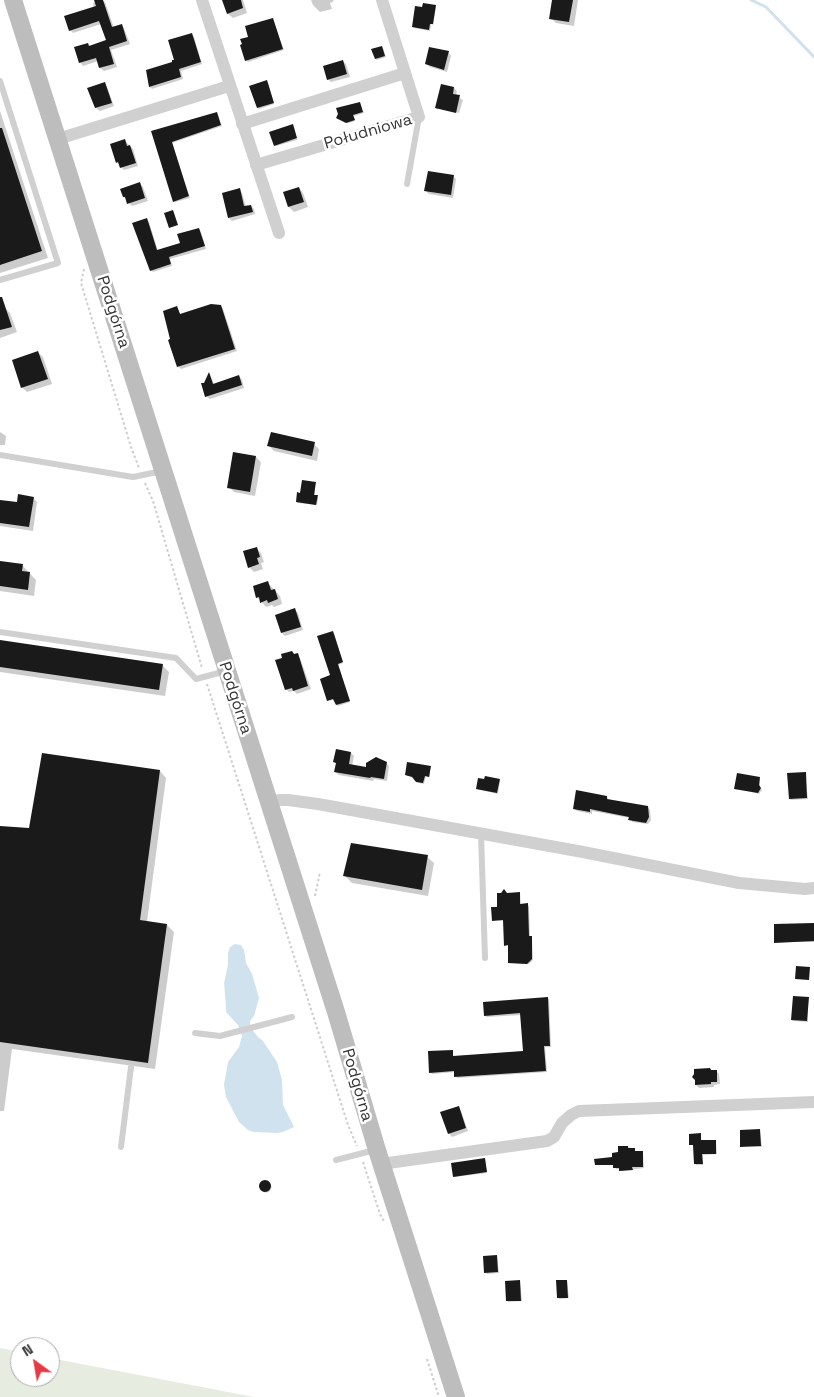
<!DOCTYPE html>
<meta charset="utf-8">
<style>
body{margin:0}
#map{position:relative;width:814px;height:1397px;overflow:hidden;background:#fff;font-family:"Space Grotesk",sans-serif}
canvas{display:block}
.north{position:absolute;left:10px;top:1337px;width:50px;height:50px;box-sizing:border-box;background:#fff;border:1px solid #adadad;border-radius:50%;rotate:328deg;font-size:14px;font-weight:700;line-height:20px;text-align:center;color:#333}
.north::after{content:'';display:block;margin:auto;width:18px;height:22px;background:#e63946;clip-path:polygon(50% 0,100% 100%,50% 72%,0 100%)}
</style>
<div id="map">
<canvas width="814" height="1397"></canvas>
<div class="north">N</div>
</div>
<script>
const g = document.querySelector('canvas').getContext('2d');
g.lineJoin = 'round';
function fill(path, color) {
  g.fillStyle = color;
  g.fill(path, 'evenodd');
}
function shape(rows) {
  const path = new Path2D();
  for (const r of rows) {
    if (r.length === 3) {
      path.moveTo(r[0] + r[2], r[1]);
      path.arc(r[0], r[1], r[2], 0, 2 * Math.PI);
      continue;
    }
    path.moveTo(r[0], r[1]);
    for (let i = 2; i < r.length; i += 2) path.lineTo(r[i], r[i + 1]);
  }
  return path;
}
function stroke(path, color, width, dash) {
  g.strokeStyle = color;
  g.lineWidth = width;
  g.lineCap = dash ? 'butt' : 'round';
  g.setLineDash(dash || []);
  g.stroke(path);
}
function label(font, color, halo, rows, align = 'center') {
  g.font = font + ' "Space Grotesk",sans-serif';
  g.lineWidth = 5;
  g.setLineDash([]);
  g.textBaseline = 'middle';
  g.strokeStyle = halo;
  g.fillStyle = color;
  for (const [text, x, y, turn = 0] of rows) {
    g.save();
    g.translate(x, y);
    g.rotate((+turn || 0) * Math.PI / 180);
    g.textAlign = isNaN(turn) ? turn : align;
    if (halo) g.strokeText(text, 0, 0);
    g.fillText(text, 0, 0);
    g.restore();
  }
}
fill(shape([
 [0,1348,20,1352,20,1377,50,1377,50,1358,254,1397,0,1397]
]), '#e6ecdf');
fill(shape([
 [235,944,241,945,244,950,246,963,252,974,259,998,254,1016,250,1021,250,1027,258,1037,263,1041,277,1062,282,1080,283,1105,294,1127,283,1132,277,1133,253,1132,248,1130,239,1122,226,1097,224,1085,228,1062,239,1047,242,1036,238,1025,226,1012,226,1006,224,983,228,965,228,953,230,947]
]), '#cfe2ee');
fill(shape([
 [101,0,105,2,114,28,121,25,124,28,130,44,111,50,117,67,104,71,100,68,98,61,83,66,80,62,88,44,91,47,107,41,101,24,73,33,70,30,94,8,93,3],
 [223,0,243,0,247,13,233,18,228,14],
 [311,0,333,0,334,1,330,3,332,9,320,12,313,5],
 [554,0,578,0,574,26,556,23,551,18],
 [435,6,436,7,433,25,431,24,430,31,414,28,413,27,423,9],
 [273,20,284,50,248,62,246,60,250,38],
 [191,34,194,37,202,64,181,71,183,79,152,89,150,87,174,63],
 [383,48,386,57,377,60,376,59],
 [448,52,451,56,447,72,430,67,426,64],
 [342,61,346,64,350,77,331,82,328,79],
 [268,83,274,104,259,109,258,107],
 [104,84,107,87,114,106,100,111,96,108,89,89],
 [454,88,457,91,456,96,463,100,459,113,438,108,438,110,436,108],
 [360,103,364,113,354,116,355,121,348,123,338,119],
 [0,111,48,258,0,273],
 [217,113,222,126,172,143,190,198,175,202,152,132],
 [294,127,297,140,276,146,275,145],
 [125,141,133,149,138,166,124,170,117,162],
 [453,176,456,179,453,198,429,194,426,191],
 [140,184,143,187,148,201,132,206,124,197],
 [299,188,303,193,308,207,294,212,289,207,285,193],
 [239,189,242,193,246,207,251,206,254,209,255,214,232,221,229,218,224,194],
 [146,220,149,222,158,251,182,244,199,229,201,232,206,249,170,259,172,266,153,272,151,270],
 [221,306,223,309,237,351,181,369,178,366,177,308,181,315],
 [4,307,10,313,17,332,0,338,0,308],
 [38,352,43,357,52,384,27,392,22,387],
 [210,374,214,384,239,376,242,380,244,388,210,399,206,396,205,384],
 [0,432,6,436,5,445,0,445],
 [314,444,319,449,317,461,274,451,269,446],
 [256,457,261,462,255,496,234,492,229,487],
 [315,483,315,496,318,498,317,505,298,503,297,502,301,494],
 [33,498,37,502,33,531,0,526,0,501,18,504],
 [256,548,261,553,264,562,261,563,263,569,254,572,249,567],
 [0,562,22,565,36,580,34,596,0,591],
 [268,583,280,596,282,604,274,607,272,605,266,607,257,597],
 [295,610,298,613,303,630,285,636,282,633],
 [334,633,343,663,338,665,350,702,338,706,335,699,329,701,328,700,332,676],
 [0,641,162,665,169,672,165,696,0,672],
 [292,652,300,658,311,689,297,694,294,691,289,692,286,689],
 [351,753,354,756,352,766,367,768,386,763,389,766,387,781,374,779,373,781,339,775,335,772,337,764,335,762],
 [430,768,430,777,426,776,424,784,419,783,414,777,406,775],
 [160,771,166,778,147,922,167,925,174,932,155,1069,12,1049,4,1111,0,1111,0,827,30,830],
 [805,774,808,799,791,800,790,799],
 [760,778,760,787,762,790,759,794,736,788],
 [499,780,500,781,498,794,477,789],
 [607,797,609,800,648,807,650,810,651,820,648,824,632,822,630,818,592,811,592,814,577,811,574,809],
 [427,857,434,863,428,896,352,883,345,876],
 [520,893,521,905,529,906,530,937,532,938,533,960,529,964,509,963,509,946,506,945,505,921,493,920,507,894],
 [814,924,814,942,776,942],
 [547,998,549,999,551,1047,545,1047,547,1072,457,1078,455,1072,432,1074,430,1072,452,1051,454,1057,524,1052,521,1015,487,1017,485,1016],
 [808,998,808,1022,793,1021,792,1020],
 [712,1071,716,1071,719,1074,720,1084,714,1085,714,1087,699,1088,696,1085],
 [458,1108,461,1111,468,1131,452,1137,449,1133],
 [760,1131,762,1147,742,1146],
 [700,1134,702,1142,716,1142,717,1154,703,1155,703,1165,696,1165,694,1145,690,1144],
 [628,1147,634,1149,635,1153,643,1154,644,1168,622,1171,621,1169,616,1169,614,1165,596,1164,614,1158],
 [485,1160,487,1173,455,1177,454,1176],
 [266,1187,5.5],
 [497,1256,499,1273,487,1274,485,1272],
 [520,1281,522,1301,508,1302,507,1301],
 [567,1282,569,1298,560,1299,558,1298]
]), '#0003');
stroke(shape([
 [751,0,766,7,814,57]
]), '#cfe2ee', 3);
fill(shape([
 [94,0,103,0,112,27,122,24,127,41,109,47,114,64,99,68,96,58,79,63,74,47,88,43,89,46,106,40,99,21,69,31,64,16,96,6],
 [222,0,241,0,243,8,227,14],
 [552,0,573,0,569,22,549,19],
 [423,3,436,5,433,24,430,24,429,30,412,27,415,6,422,7],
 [273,18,283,49,245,61,240,45,242,44,240,39,248,37,245,26],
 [192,33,201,62,179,69,181,77,149,87,146,70,172,62,172,60,174,60,168,40],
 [382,46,385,56,375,59,371,49],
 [429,47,449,51,444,70,425,64],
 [343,60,347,74,327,80,323,66],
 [267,80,274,103,257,108,249,86],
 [105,82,112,103,95,108,87,88],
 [441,84,454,87,453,94,460,95,456,113,435,108],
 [360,102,363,112,353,115,355,120,346,123,336,118,338,114,336,108],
 [217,112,221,125,172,142,189,196,173,202,151,131],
 [293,124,297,138,274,146,269,132],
 [0,128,2,128,42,251,0,265],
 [125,139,127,146,130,145,136,163,120,168,118,162,116,163,110,144],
 [428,171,454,175,451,195,424,191],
 [140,182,145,198,127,204,125,197,123,197,120,189],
 [299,187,304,202,288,207,283,192],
 [240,188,244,206,251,205,253,212,228,218,222,193],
 [173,210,178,225,169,228,164,213],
 [147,218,157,250,180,243,177,234,199,228,205,246,169,257,171,264,150,271,132,223],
 [0,297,2,297,12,327,0,330],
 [211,304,221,305,235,349,177,367,168,340,170,339,163,311,177,306,180,314],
 [38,351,48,379,21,388,12,360],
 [209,372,213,384,239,375,242,385,205,397,201,383,204,383],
 [271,432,315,442,312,456,267,446],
 [233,452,256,456,250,492,227,488],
 [302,480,316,482,314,495,318,495,316,505,296,502,297,492,300,493],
 [18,494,34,497,29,527,0,523,0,500,17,502],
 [257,547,260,557,257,558,259,564,248,568,243,551],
 [0,561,23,564,22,571,30,572,28,590,0,586],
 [268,581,271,590,275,589,278,599,268,603,267,600,260,603,259,597,256,598,253,586],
 [295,608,301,627,281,633,275,615],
 [333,631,343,662,338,664,350,701,336,705,333,699,327,701,320,679,330,675,317,636],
 [0,640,163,664,159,690,0,667],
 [292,651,294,654,298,653,308,686,293,691,292,688,285,690,275,660,282,658,281,654],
 [336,749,351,752,349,764,366,767,366,763,376,757,387,762,384,779,371,777,370,778,334,772,336,763,333,762],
 [42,753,160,770,140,920,167,924,148,1063,0,1042,0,826,29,828],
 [407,762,431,766,429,777,425,776,423,783,416,782,412,777,405,775],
 [806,772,807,798,789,799,787,773],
 [737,773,760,777,759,785,761,788,758,793,734,789],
 [485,776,500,779,497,793,476,789,478,778,484,779],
 [576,790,607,796,607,799,648,806,649,817,646,823,628,820,629,817,609,813,590,809,590,812,573,809],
 [351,843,428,855,422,890,343,876],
 [504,889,507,893,520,892,520,904,528,903,529,936,532,936,532,959,527,964,508,963,508,945,504,946,503,920,492,921,491,907,497,907,497,893,501,893],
 [814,923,814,941,774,943,774,924],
 [796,966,810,967,809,980,795,979],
 [793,996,809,997,807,1021,791,1020],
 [548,997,550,1046,544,1046,546,1071,454,1077,454,1071,429,1073,428,1051,453,1050,453,1056,523,1051,520,1013,484,1016,483,1002],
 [710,1068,711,1070,717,1070,717,1082,711,1082,711,1084,695,1085,695,1080,692,1077,694,1074,694,1069],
 [459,1106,466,1128,448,1134,440,1112],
 [760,1129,761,1146,740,1147,740,1130],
 [701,1133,701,1140,716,1140,716,1154,702,1154,703,1164,694,1164,693,1145,689,1145,689,1134],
 [618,1146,628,1146,628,1148,635,1148,635,1151,643,1151,643,1167,632,1167,633,1170,619,1171,619,1168,613,1168,613,1165,595,1165,594,1159,612,1157,612,1153,618,1152],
 [485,1158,487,1172,453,1177,451,1163],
 [265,1186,6],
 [497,1255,498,1272,484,1273,483,1256],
 [520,1280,521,1301,506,1301,505,1281],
 [556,1280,567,1280,568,1298,557,1298]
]), '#1a1a1a');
stroke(shape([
 [84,269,81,283,131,447,139,468],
 [145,483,153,501,202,668],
 [207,684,348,1125,357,1146],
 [315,896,320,872],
 [363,1162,380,1214,385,1223],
 [427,1359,439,1397]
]), '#cdcdcd', 2, [2.5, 2.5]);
stroke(shape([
 [0,81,58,263,0,280],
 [407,184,419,117],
 [0,455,133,477,162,471],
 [0,632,176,658,196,679,226,671],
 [481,834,485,958],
 [195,1033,220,1036,292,1017],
 [121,1147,131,1067],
 [336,1160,375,1150]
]), '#d0d0d0', 6);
stroke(shape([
 [202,0,279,233],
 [242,124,405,73],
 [58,139,229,86],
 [256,165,419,117,382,0],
 [269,803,279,800,288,800,318,804,583,852,739,883,805,889,814,888],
 [381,1164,547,1141,554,1137,562,1123,571,1115,579,1111,814,1102]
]), '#d0d0d0', 12);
stroke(shape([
 [13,0,336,1012,377,1150,456,1397]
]), '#bdbdbd', 18);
label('16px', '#333', '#fff', [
 ["Południowa",368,132,-16],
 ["Podgórna",113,312,72],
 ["Podgórna",235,698,72],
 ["Podgórna",357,1085,74]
]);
</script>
